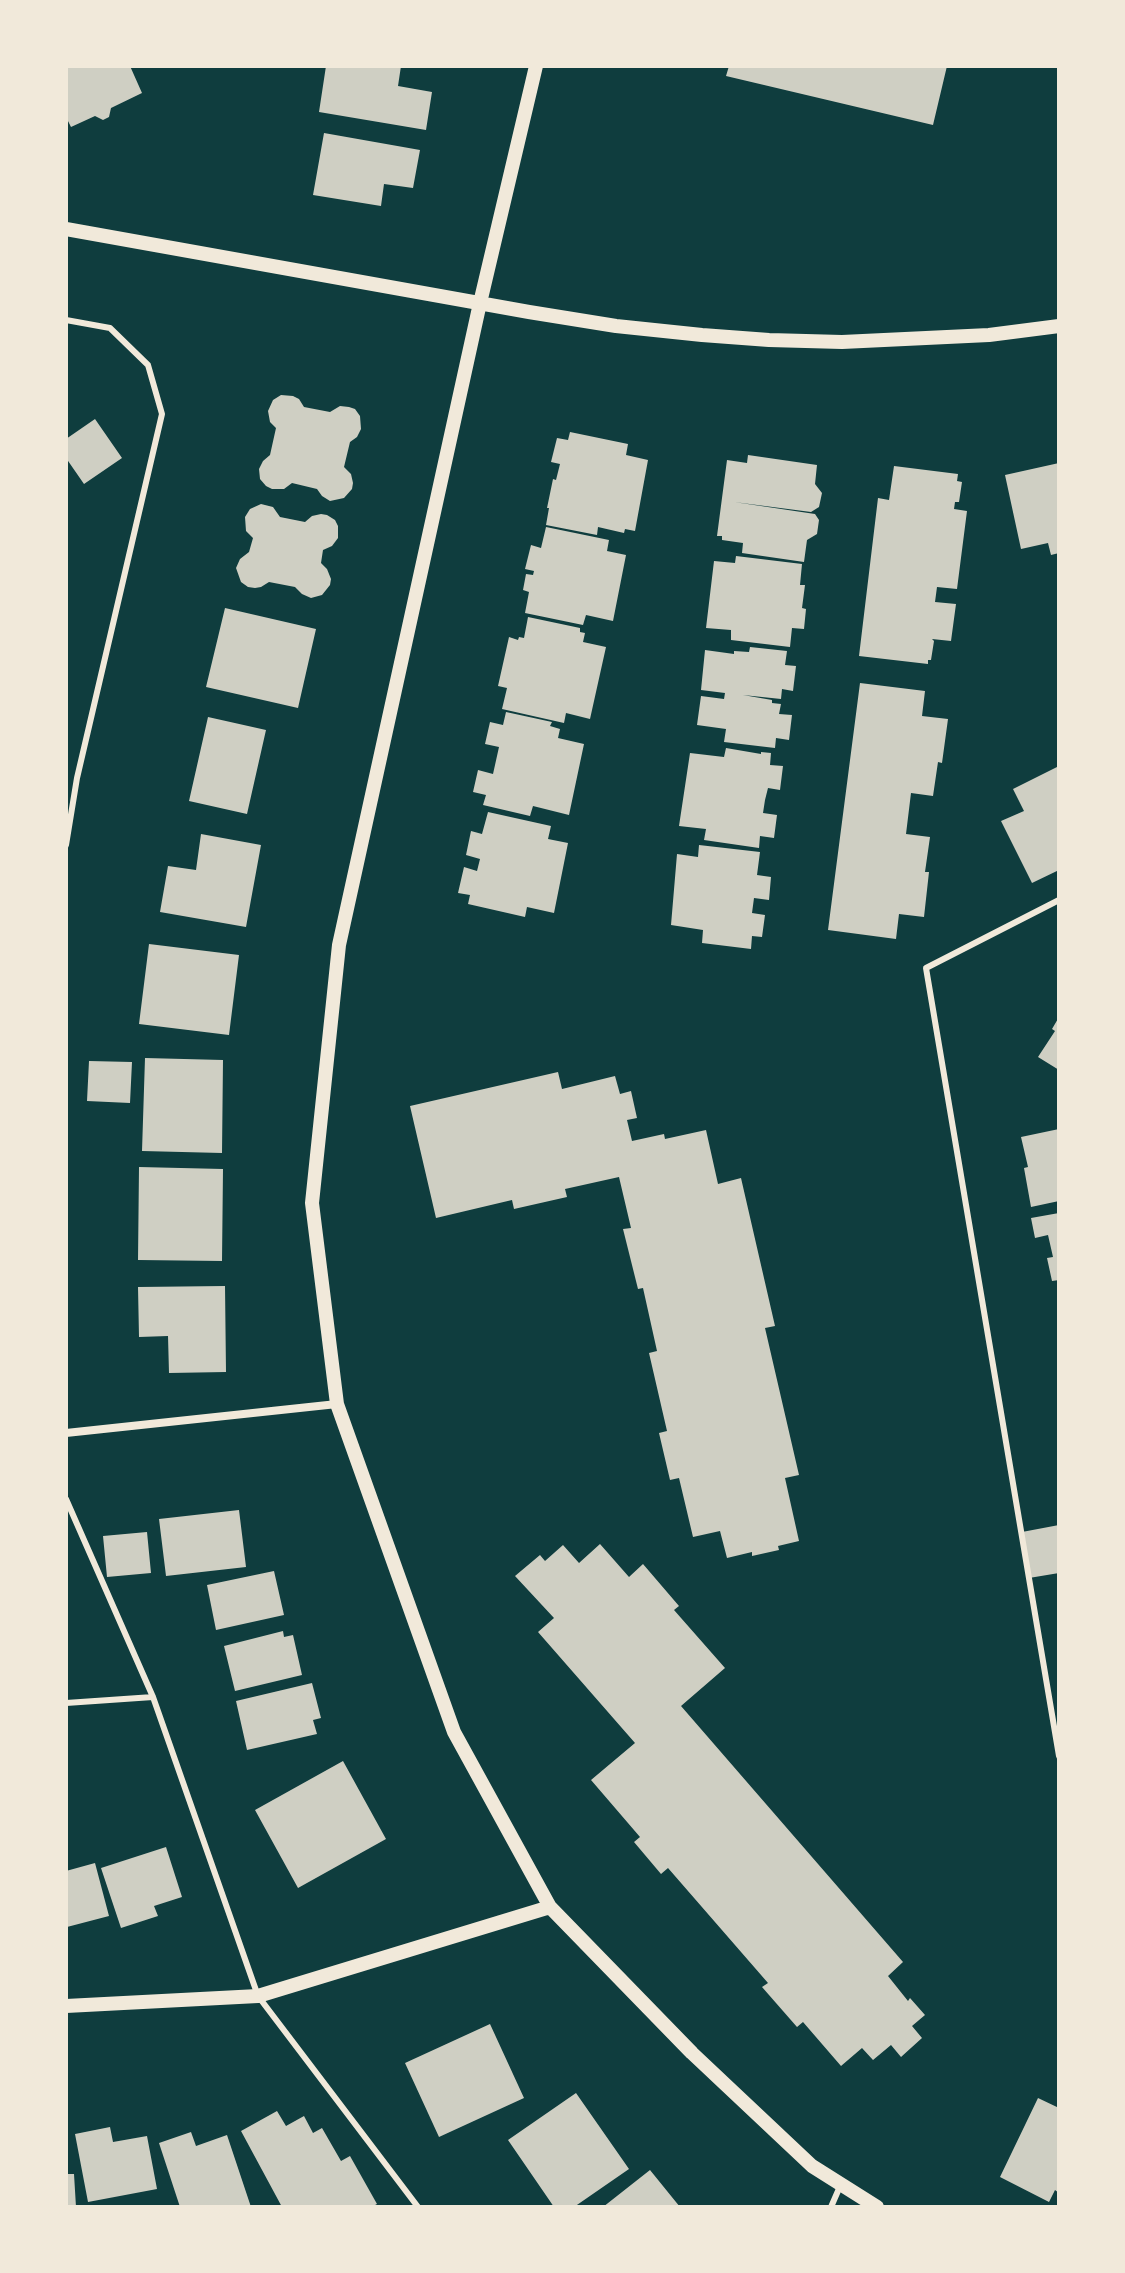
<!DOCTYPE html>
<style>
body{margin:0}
#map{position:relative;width:1125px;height:2273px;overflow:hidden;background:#0f3d3e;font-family:"DM Sans",sans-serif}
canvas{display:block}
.frame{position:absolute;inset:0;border:68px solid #f1e9da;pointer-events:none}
</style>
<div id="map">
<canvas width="1125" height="2273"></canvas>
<div class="frame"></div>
</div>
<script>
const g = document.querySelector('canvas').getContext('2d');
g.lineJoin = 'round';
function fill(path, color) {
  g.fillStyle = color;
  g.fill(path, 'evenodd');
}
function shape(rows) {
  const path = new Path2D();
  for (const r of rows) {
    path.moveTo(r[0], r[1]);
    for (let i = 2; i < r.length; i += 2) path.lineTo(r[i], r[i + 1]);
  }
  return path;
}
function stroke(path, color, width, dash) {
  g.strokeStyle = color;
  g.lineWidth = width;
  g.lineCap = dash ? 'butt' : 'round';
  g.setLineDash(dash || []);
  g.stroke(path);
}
fill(shape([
 [66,66,130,66,142,93,111,108,109,117,103,120,95,116,71,127,66,117],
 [326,66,401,66,398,86,432,92,426,130,319,112],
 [729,66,947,66,933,125,726,76],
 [324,133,420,150,413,188,384,184,381,206,313,195],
 [281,395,293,396,299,399,304,407,330,412,340,406,349,407,355,409,360,416,361,429,357,437,350,442,344,467,351,474,353,483,352,489,344,498,330,501,322,496,317,489,292,483,284,489,272,489,266,486,260,479,259,469,263,461,270,455,276,428,270,422,268,411,273,400],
 [95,419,122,458,84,484,66,458,66,439],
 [570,432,628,444,626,455,648,460,635,531,625,529,624,533,598,527,597,535,546,525,549,508,547,508,553,479,556,480,560,464,551,462,557,438,568,440],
 [748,455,817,465,815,484,822,493,819,507,811,512,734,502,815,514,819,520,817,534,807,540,804,562,742,553,743,543,722,540,722,536,717,536,727,460,747,463],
 [1059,463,1059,553,1051,555,1048,543,1021,549,1005,475],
 [894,466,958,474,957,481,962,482,959,502,955,502,954,509,967,511,957,589,937,587,935,602,956,604,951,641,932,639,934,641,931,660,928,660,928,664,859,656,878,498,889,500],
 [261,504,273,507,280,517,305,522,312,516,321,514,327,515,335,520,338,526,338,538,332,546,323,550,321,563,327,569,331,579,330,585,322,595,311,598,302,594,295,587,269,582,261,587,255,588,248,587,241,582,236,568,240,559,249,552,253,538,246,531,245,517,250,509],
 [546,527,609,540,607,551,626,555,613,621,586,615,583,625,525,613,529,592,523,590,526,574,533,575,534,571,525,569,531,545,541,548],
 [736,556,802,564,800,585,805,585,802,608,806,609,804,629,792,628,790,647,731,640,731,630,706,628,714,561,735,563],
 [225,608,316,629,298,708,206,687],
 [528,617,580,628,580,632,585,633,583,642,606,647,590,719,566,713,564,723,502,709,507,688,498,686,509,637,518,640,519,637,524,638],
 [750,647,787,651,785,665,796,666,793,691,782,689,781,699,743,695,772,700,772,703,781,704,779,714,792,715,789,740,776,738,775,748,724,742,726,729,697,725,701,696,724,699,725,693,701,690,705,650,734,654,734,651,749,652],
 [860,683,925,691,922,716,948,719,942,763,938,762,933,796,911,793,906,834,930,837,925,872,929,872,924,917,899,914,896,939,828,930],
 [506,712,552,722,550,726,560,729,558,738,584,744,569,815,533,806,530,816,483,805,486,795,473,792,478,770,493,774,499,747,485,744,490,722,503,725],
 [208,717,266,730,247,814,189,801],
 [726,748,761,754,761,752,771,753,770,765,783,766,780,790,768,788,765,800,763,813,777,815,774,838,760,836,759,848,704,840,706,829,679,826,690,753,724,757],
 [1059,766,1059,870,1032,883,1001,821,1024,811,1013,789],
 [488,812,551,826,548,839,568,843,554,913,527,907,525,917,468,904,470,895,458,893,464,867,477,871,480,859,466,855,471,831,482,834],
 [201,834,261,845,246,927,160,912,168,866,196,870],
 [699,845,760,852,757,875,771,877,769,900,754,898,752,913,765,915,762,937,752,936,751,949,702,943,703,930,671,925,677,854,698,857],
 [149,944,239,955,229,1035,139,1024],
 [1059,1017,1059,1070,1038,1057,1055,1031,1052,1029],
 [145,1058,223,1060,222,1153,142,1151],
 [89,1061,132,1062,130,1103,87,1101],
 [558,1072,562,1089,615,1076,620,1094,631,1091,637,1118,627,1120,632,1141,664,1134,665,1139,706,1130,718,1184,741,1178,775,1326,765,1328,799,1475,785,1478,799,1541,778,1546,779,1550,752,1556,752,1552,727,1558,720,1531,693,1537,679,1478,670,1480,659,1433,667,1431,649,1353,657,1351,643,1288,638,1289,623,1229,631,1228,619,1177,565,1189,567,1197,514,1209,512,1200,436,1218,410,1106],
 [1059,1129,1059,1201,1031,1207,1024,1168,1028,1167,1021,1137],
 [139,1167,223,1169,222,1261,138,1260],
 [1059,1213,1059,1280,1052,1281,1047,1258,1053,1257,1048,1235,1035,1238,1031,1218],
 [225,1286,226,1372,169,1373,168,1336,139,1337,138,1287],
 [239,1510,246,1567,166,1576,159,1519],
 [1059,1525,1059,1573,1029,1578,1022,1532],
 [147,1532,151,1573,107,1577,103,1536],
 [600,1544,629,1577,643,1564,679,1606,674,1610,725,1668,681,1706,903,1962,888,1976,908,2001,910,1998,925,2015,912,2026,922,2038,901,2057,891,2045,873,2060,862,2048,841,2066,803,2022,797,2027,762,1987,768,1983,668,1868,661,1874,634,1842,640,1837,591,1780,635,1743,538,1632,554,1618,515,1576,540,1555,545,1561,563,1545,579,1563],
 [274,1571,284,1615,216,1630,207,1585],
 [283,1631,284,1637,293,1635,302,1675,235,1691,224,1646],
 [312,1683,321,1718,313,1720,317,1734,247,1750,236,1701],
 [343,1761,386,1839,298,1888,255,1810],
 [166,1847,182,1897,154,1906,158,1916,121,1928,101,1868],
 [95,1863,109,1916,67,1927,66,1871],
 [490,2024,524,2098,439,2137,405,2063],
 [576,2093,629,2169,574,2207,554,2207,508,2140],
 [1038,2098,1059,2108,1059,2193,1055,2190,1049,2202,1000,2177],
 [277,2111,286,2126,304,2116,313,2133,322,2128,341,2161,350,2156,377,2204,371,2207,282,2207,241,2131],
 [110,2127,113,2142,147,2136,157,2189,88,2202,75,2134],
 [191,2132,196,2146,227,2135,251,2207,180,2207,159,2143],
 [650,2170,680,2207,603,2207],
 [66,2174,74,2174,76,2207,66,2207]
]), '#cfcfc3');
stroke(shape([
 [66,320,110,328,148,365,162,414,77,778,66,845],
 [1059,900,926,968,1059,1756],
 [66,1499,153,1697,258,1996,418,2207],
 [66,1703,153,1697],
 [831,2207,841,2184]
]), '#f1e9da', 6);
stroke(shape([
 [66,1433,337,1404]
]), '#f1e9da', 8);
stroke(shape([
 [536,66,480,303,339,945,312,1203,337,1404,454,1732,550,1907,692,2053,812,2166,877,2207],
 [66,229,529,312,616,326,702,335,769,340,842,342,989,335,1059,326],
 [66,2006,258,1996,550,1907]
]), '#f1e9da', 14);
</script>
